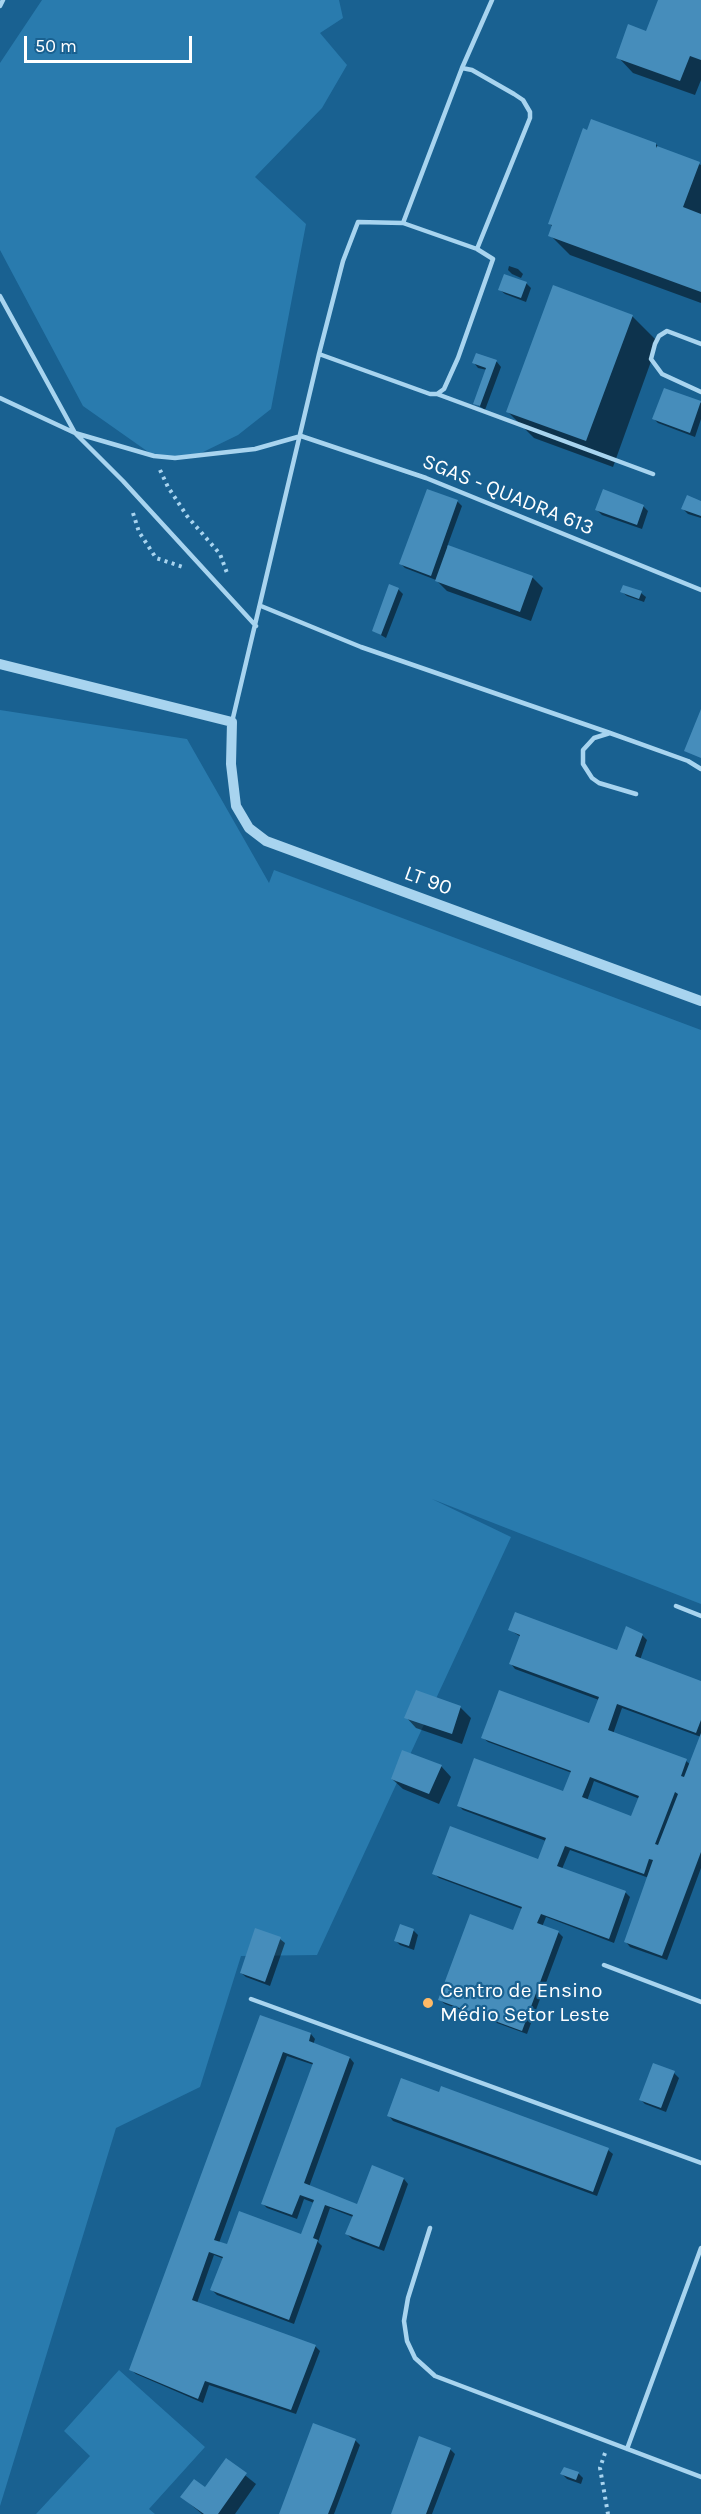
<!DOCTYPE html>
<meta charset="utf-8">
<style>
body{margin:0}
#map{position:relative;width:701px;height:2514px;overflow:hidden;background:#196191;font-family:Karla,sans-serif}
canvas{display:block}
.scale{position:absolute;left:24px;top:36px;width:168px;height:27px;box-sizing:border-box;border:3px solid #fff;border-top:0;padding-left:8px;font-size:18px;line-height:21px;white-space:nowrap;color:#fff;-webkit-text-stroke:4px #196191;paint-order:stroke}
</style>
<div id="map">
<canvas width="701" height="2514"></canvas>
<div class="scale">50 m</div>
</div>
<script>
const g = document.querySelector('canvas').getContext('2d');
g.lineJoin = 'round';
function fill(path, color) {
  g.fillStyle = color;
  g.fill(path, 'evenodd');
}
function shape(rows) {
  const path = new Path2D();
  for (const r of rows) {
    path.moveTo(r[0], r[1]);
    for (let i = 2; i < r.length; i += 2) path.lineTo(r[i], r[i + 1]);
  }
  return path;
}
function stroke(path, color, width, dash) {
  g.strokeStyle = color;
  g.lineWidth = width;
  g.lineCap = dash ? 'butt' : 'round';
  g.setLineDash(dash || []);
  g.stroke(path);
}
function label(font, color, halo, rows, align = 'center') {
  g.font = font + ' Karla,sans-serif';
  g.lineWidth = 4.5;
  g.setLineDash([]);
  g.textBaseline = 'middle';
  g.strokeStyle = halo;
  g.fillStyle = color;
  for (const [text, x, y, turn = 0] of rows) {
    g.save();
    g.translate(x, y);
    g.rotate((+turn || 0) * Math.PI / 180);
    g.textAlign = isNaN(turn) ? turn : align;
    if (halo) g.strokeText(text, 0, 0);
    g.fillText(text, 0, 0);
    g.restore();
  }
}
fill(shape([
 [42,0,339,0,343,18,320,33,347,65,322,108,255,177,306,224,271,409,238,435,197,455,175,458,154,456,83,406,0,250,0,63],
 [0,710,187,739,269,883,274,870,701,1030,701,1604,432,1499,511,1537,317,1955,241,1956,200,2087,116,2128,0,2506],
 [119,2370,205,2447,149,2509,155,2514,36,2514,90,2456,64,2431]
]), '#297bae');
fill(shape([
 [659,0,701,0,701,80,695,95,633,73,618,57,647,33],
 [656,144,660,149,701,165,701,303,570,255,550,235,553,227,549,223],
 [509,266,518,269,523,274,521,278,512,274,508,270],
 [526,283,531,288,526,302,505,294,500,290],
 [632,316,658,342,613,467,534,438,508,412],
 [477,355,497,362,501,367,485,410,475,403,487,370,478,368,474,363],
 [664,390,701,403,701,419,695,437,658,423,653,418],
 [457,501,462,506,447,547,533,578,543,588,531,621,447,591,436,580,405,568,400,563],
 [701,502,701,518,688,514,683,509],
 [643,506,648,511,642,529,602,515,597,510],
 [398,589,403,594,386,638,374,631],
 [622,592,641,593,646,597,644,602,627,596],
 [510,1630,618,1652,642,1635,647,1640,640,1660,701,1682,701,1868,667,1960,630,1947,626,1942,649,1878,570,1850,562,1869,626,1893,630,1897,614,1943,546,1917,542,1927,558,1932,563,1937,527,2034,445,2004,440,2000,513,1932,522,1909,439,1878,434,1873,539,1860,546,1841,463,1810,458,1805,564,1793,572,1773,488,1742,483,1738,590,1725,599,1700,515,1669,511,1664,521,1637],
 [622,1708,701,1737,691,1765,686,1761,613,1734],
 [594,1781,640,1799,632,1818,587,1801],
 [460,1707,471,1718,462,1744,416,1728,406,1717],
 [441,1766,451,1777,439,1804,403,1789,392,1779],
 [401,1926,414,1931,418,1935,414,1950,400,1945,396,1941],
 [280,1939,285,1943,270,1986,246,1977,241,1973],
 [261,2016,311,2034,315,2039,313,2045,350,2058,354,2063,309,2187,358,2206,404,2179,408,2184,384,2251,352,2239,347,2234,353,2217,330,2208,318,2242,322,2246,294,2324,217,2295,212,2290,224,2259,214,2255,197,2303,315,2346,320,2351,296,2414,209,2385,203,2403,136,2374,131,2370],
 [287,2056,314,2065,262,2203,267,2208,297,2219,304,2199,314,2203,302,2236,227,2246,219,2243],
 [674,2073,679,2078,666,2112,645,2104,640,2099],
 [389,2116,608,2150,613,2154,597,2196,393,2121],
 [355,2440,360,2445,334,2514,281,2514],
 [450,2449,455,2454,432,2514,392,2514],
 [226,2460,256,2484,235,2514,202,2514,182,2497,205,2489],
 [564,2468,579,2474,583,2478,581,2484,567,2479,562,2474]
]), '#0007');
fill(shape([
 [658,0,701,0,701,60,690,56,680,81,616,58,628,24,646,31],
 [591,119,656,143,656,148,657,146,700,162,683,207,701,214,701,292,548,236,552,225,548,224,583,128,587,130],
 [504,274,527,282,521,298,498,290],
 [553,285,633,315,586,441,506,412],
 [476,353,497,360,480,406,473,404,486,368,472,363],
 [664,388,701,401,690,433,652,419],
 [427,489,458,500,431,576,399,564],
 [603,489,644,505,637,525,595,510],
 [687,495,701,501,701,516,681,509],
 [448,545,533,576,520,612,435,581],
 [389,584,399,588,381,635,372,631],
 [623,585,642,591,639,599,620,592],
 [701,709,701,758,684,751],
 [515,1612,617,1650,626,1626,643,1634,635,1656,701,1681,701,1720,696,1733,617,1704,608,1730,687,1759,681,1776,684,1777,701,1733,701,1852,662,1956,624,1942,653,1860,649,1859,644,1874,565,1846,557,1866,626,1891,609,1939,541,1914,537,1923,559,1931,522,2031,438,2000,470,1914,513,1930,522,1907,432,1874,450,1826,538,1859,546,1838,457,1806,474,1758,563,1791,571,1771,481,1738,499,1690,589,1723,599,1697,509,1664,520,1635,508,1630],
 [590,1777,639,1796,631,1816,582,1797],
 [675,1792,678,1794,658,1845,655,1844],
 [416,1690,461,1706,452,1734,404,1718],
 [402,1750,442,1765,429,1794,391,1779],
 [400,1924,414,1929,409,1946,394,1941],
 [255,1928,281,1937,265,1982,240,1973],
 [260,2015,311,2033,309,2041,350,2057,304,2183,357,2204,372,2165,404,2178,379,2247,345,2234,353,2215,325,2205,313,2238,318,2240,289,2320,210,2290,223,2257,209,2252,192,2300,316,2345,291,2410,205,2381,198,2399,129,2370],
 [283,2052,313,2063,261,2204,292,2215,300,2195,314,2200,301,2234,239,2211,227,2244,214,2240],
 [653,2063,675,2071,661,2108,639,2100],
 [401,2078,439,2092,441,2086,609,2148,593,2192,387,2116],
 [313,2423,356,2439,334,2499,328,2514,279,2514],
 [419,2436,451,2448,426,2514,391,2514],
 [226,2458,247,2473,218,2514,204,2514,180,2497,194,2479,205,2487],
 [564,2467,579,2472,576,2480,560,2474]
]), '#468dbb');
stroke(shape([
 [160,470,168,487,187,516,220,554,227,573],
 [133,513,139,532,156,558,183,567],
 [605,2453,600,2468,608,2514]
]), '#a8d4ef', 4, [3, 4.5]);
stroke(shape([
 [0,6,3,0],
 [462,68,472,70,514,94,523,100,530,112,530,118,477,249],
 [403,223,462,68,492,0],
 [0,296,75,433],
 [701,344,667,331,659,336,655,344,651,359,662,374,701,392],
 [437,394,653,474],
 [0,398,75,433],
 [301,436,426,478,701,590],
 [261,606,361,647,610,733,688,761,701,769],
 [256,626,123,481,75,433,154,456,175,458,255,449,301,436],
 [232,722,319,354,343,261,358,222,403,223,477,249,493,259,458,358,444,389,437,394,430,394,319,354],
 [610,733,594,738,583,750,583,764,592,778,599,783,636,794],
 [676,1606,701,1616],
 [604,1965,701,2002],
 [251,1999,701,2163],
 [430,2228,408,2298,404,2321,407,2341,415,2358,435,2376,701,2477],
 [627,2449,701,2248]
]), '#a8d4ef', 4.5);
stroke(shape([
 [0,664,232,722,231,764,236,806,249,828,266,841,701,1001]
]), '#a8d4ef', 10);
for (const [x, y, r, color] of [
 [428,2003,6,"#ffba66"]
]) {
  const dot = new Path2D();
  dot.arc(x, y, r, 0, 2 * Math.PI);
  g.fillStyle = color;
  g.fill(dot);
  stroke(dot, '#196191', 2);
}
label('21px', '#fff', '#196191', [
 ["SGAS - QUADRA 613",508,495,22],
 ["LT 90",428,881,20]
]);
label('21px', '#fff', '#196191', [
 ["Centro de Ensino",440,1991],
 ["Médio Setor Leste",440,2015]
], 'left');
</script>
